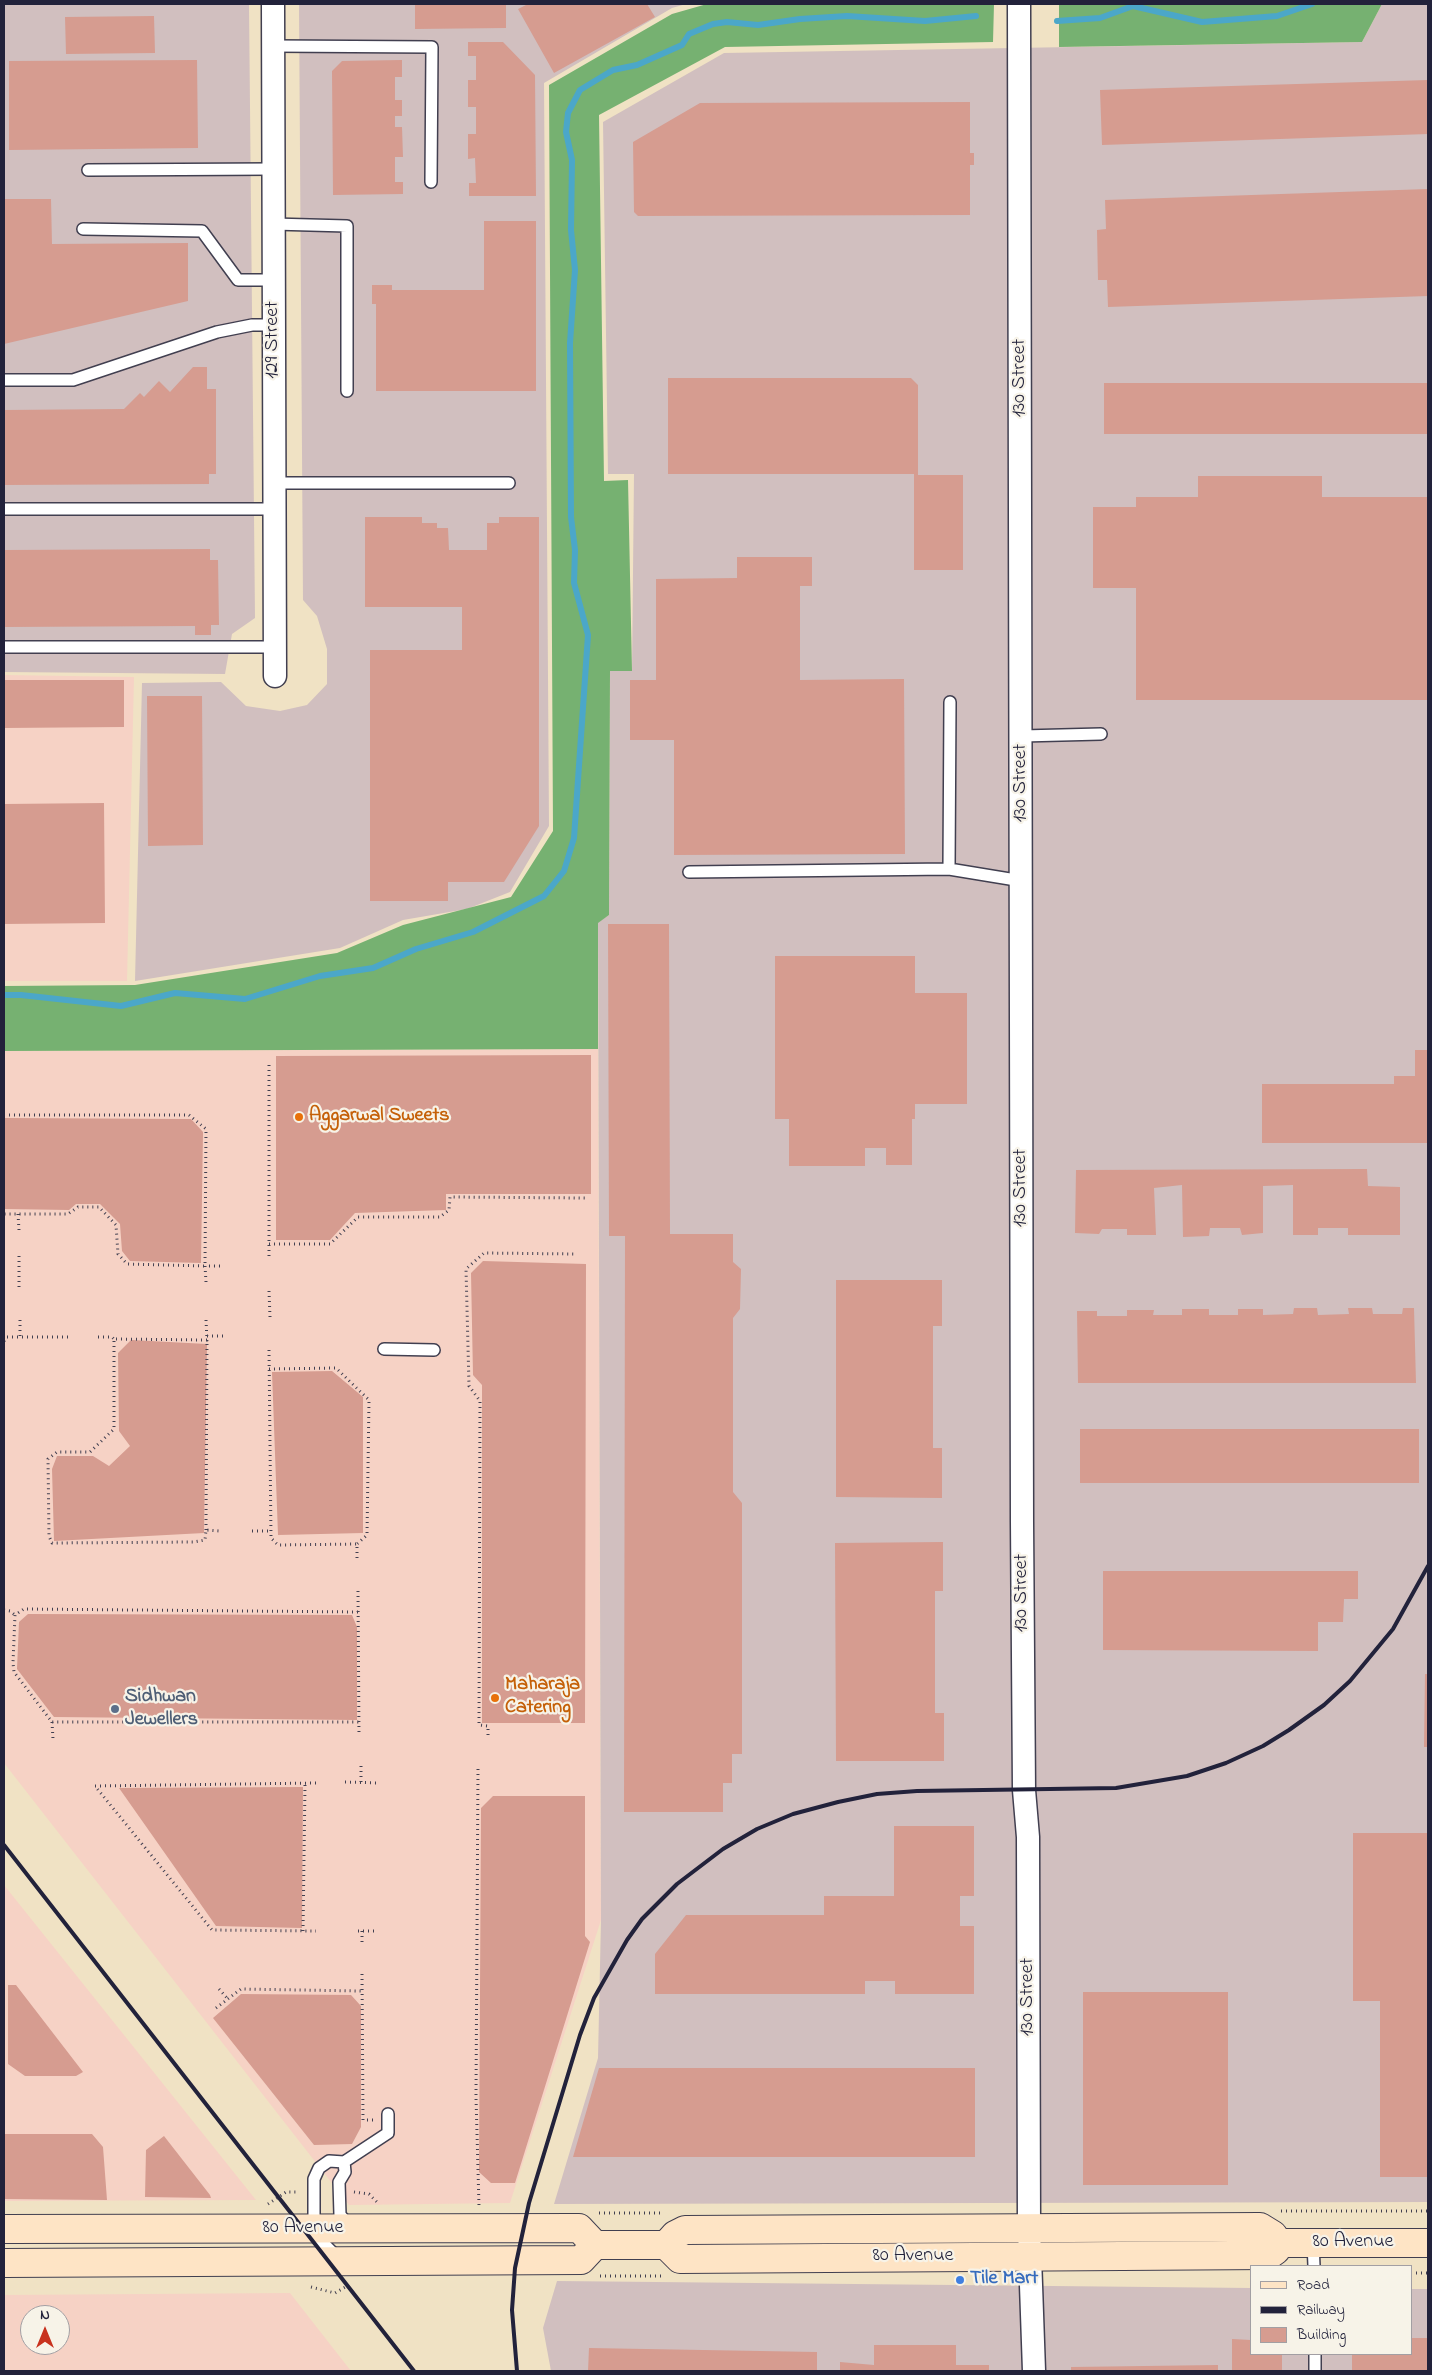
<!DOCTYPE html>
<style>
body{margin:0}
#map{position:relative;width:1432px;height:2375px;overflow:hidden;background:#f0e2c4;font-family:"Indie Flower",sans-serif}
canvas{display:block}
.frame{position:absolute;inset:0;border:5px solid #22223b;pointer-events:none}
.legend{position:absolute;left:1250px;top:2265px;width:162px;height:90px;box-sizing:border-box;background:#f7f3e8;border:1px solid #a29fa3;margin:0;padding:6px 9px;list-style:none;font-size:15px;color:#22223b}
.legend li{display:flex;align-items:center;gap:10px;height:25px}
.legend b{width:25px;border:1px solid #a29fa3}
.north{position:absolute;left:20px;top:2305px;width:50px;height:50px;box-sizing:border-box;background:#f7f3e8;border:1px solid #a29fa3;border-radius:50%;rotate:0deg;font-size:14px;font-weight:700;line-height:20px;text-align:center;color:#22223b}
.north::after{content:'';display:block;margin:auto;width:18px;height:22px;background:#c8321e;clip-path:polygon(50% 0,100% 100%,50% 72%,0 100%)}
</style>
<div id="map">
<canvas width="1432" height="2375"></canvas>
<div class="frame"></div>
<ul class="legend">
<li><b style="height:6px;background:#fee4c5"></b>Road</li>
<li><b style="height:6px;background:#22223b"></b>Railway</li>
<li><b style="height:14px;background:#d69c90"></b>Building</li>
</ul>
<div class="north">N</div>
</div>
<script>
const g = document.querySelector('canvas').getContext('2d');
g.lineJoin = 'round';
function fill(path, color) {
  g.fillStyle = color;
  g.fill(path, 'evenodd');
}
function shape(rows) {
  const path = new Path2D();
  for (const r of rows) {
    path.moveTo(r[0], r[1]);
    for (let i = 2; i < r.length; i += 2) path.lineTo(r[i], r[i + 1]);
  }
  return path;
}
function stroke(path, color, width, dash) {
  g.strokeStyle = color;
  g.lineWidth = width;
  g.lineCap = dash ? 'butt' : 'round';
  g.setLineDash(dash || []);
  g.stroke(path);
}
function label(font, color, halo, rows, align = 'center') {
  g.font = font + ' "Indie Flower",sans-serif';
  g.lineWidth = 4.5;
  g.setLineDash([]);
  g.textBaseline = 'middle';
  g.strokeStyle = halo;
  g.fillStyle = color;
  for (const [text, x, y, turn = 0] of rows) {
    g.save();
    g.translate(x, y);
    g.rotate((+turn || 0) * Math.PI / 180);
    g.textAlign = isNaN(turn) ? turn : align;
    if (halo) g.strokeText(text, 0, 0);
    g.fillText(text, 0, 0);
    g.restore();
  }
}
fill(shape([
 [4,675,134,677,127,981,4,981],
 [598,1049,601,1920,510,2203,349,2205,4,1763,4,1051],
 [4,1885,256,2200,4,2201],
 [290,2293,351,2371,4,2371,4,2295],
 [30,2315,60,2315,60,2345,30,2345]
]), '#f6d2c5');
fill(shape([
 [4,4,249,4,255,618,232,634,225,674,4,672],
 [299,4,686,4,672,8,544,83,549,826,510,892,467,909,403,920,340,948,135,981,142,683,221,682,246,706,280,711,307,705,327,684,327,649,317,616,303,600],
 [1382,4,1428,4,1428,2202,554,2204,598,2058,601,1920,598,922,609,915,610,671,632,671,634,474,608,474,603,122,724,53,1362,42],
 [557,2281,1251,2288,1251,2354,1411,2354,1411,2289,1428,2289,1428,2371,551,2371,543,2328]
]), '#d1bfbf');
fill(shape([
 [707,4,994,4,993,42,725,47,599,115,604,481,628,480,632,671,610,671,609,915,598,923,598,1049,4,1051,4,986,135,985,337,953,403,925,511,897,553,831,549,85,672,14],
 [1059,4,1382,4,1362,42,1059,47]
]), '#76b171');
stroke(shape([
 [1057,21,1100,18,1133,6,1202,22,1277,16,1312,4],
 [4,995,21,995,121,1006,175,993,245,999,320,976,373,968,416,949,473,932,544,896,564,871,574,838,588,635,574,583,575,550,571,517,570,343,575,270,571,230,572,160,566,132,568,113,580,90,613,70,637,65,682,45,689,34,713,24,727,22,758,25,800,19,847,16,925,21,976,16]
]), '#4ba7c9', 6);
fill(shape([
 [415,4,506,4,506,28,415,29],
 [528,4,647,4,655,17,554,73,518,9],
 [154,16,155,53,66,54,65,17],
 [468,42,503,42,535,75,536,196,469,196,469,183,476,183,475,158,468,159,468,134,476,134,476,107,468,107,468,80,476,80,476,56,468,56],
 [197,60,198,148,9,150,9,61],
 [402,60,402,77,395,77,395,100,402,100,402,116,395,116,395,127,402,127,403,157,395,157,395,182,403,182,403,194,333,195,332,71,342,61],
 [1428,80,1428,134,1102,145,1100,90],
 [970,102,970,153,974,153,974,165,970,165,970,215,638,216,634,212,633,142,700,103],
 [1428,189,1428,296,1108,307,1107,280,1098,280,1097,230,1106,229,1105,200],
 [4,199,51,199,52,244,188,243,188,301,4,344],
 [484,221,536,221,536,391,376,391,376,304,372,304,372,285,392,285,392,290,484,290],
 [193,367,207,367,207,389,216,389,216,474,209,474,209,484,4,485,4,410,124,409,140,393,144,397,159,381,170,392],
 [668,378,911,378,918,385,918,475,963,475,963,570,914,570,914,474,668,474],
 [1104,383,1428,383,1428,434,1104,434],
 [1198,476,1322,476,1322,497,1428,497,1428,700,1136,700,1136,588,1093,588,1093,507,1136,507,1136,497,1198,497],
 [365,517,422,517,422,523,437,523,437,528,448,528,449,550,487,550,487,523,499,523,499,517,539,517,539,826,504,882,448,882,448,901,370,901,370,650,462,650,462,607,365,607],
 [210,549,210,560,218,560,219,625,211,625,211,635,195,635,195,626,4,627,4,550],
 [737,557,812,557,812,586,800,586,800,680,904,679,905,854,674,855,674,740,630,740,630,680,656,680,656,579,737,578],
 [4,680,124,680,124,727,4,728],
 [147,696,202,696,203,845,148,846],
 [104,803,105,923,4,924,4,804],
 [608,924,669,924,670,1234,733,1234,733,1262,741,1269,740,1309,733,1318,733,1492,742,1503,742,1754,732,1754,732,1783,723,1783,723,1812,624,1812,625,1236,609,1236],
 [775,956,915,956,915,993,967,993,967,1104,915,1104,915,1119,912,1119,912,1165,886,1165,886,1148,865,1148,865,1166,789,1166,789,1119,775,1119],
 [1415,1050,1427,1050,1428,1055,1428,1143,1262,1143,1262,1084,1394,1084,1394,1076,1415,1076],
 [591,1055,591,1194,446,1194,446,1210,355,1213,330,1240,276,1240,276,1056],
 [4,1118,191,1119,203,1132,201,1263,130,1261,122,1251,120,1224,100,1204,76,1204,69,1210,4,1209],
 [1367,1169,1368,1186,1400,1187,1400,1235,1348,1235,1348,1228,1318,1228,1318,1235,1293,1235,1293,1185,1263,1186,1263,1233,1242,1235,1240,1228,1210,1228,1209,1236,1183,1237,1182,1185,1154,1188,1156,1235,1127,1235,1127,1229,1102,1229,1099,1234,1075,1233,1076,1170],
 [483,1261,586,1264,585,1723,482,1723,482,1385,473,1375,471,1273],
 [836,1280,942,1280,942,1326,933,1326,933,1448,942,1448,942,1498,836,1497],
 [1294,1308,1317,1308,1318,1315,1349,1314,1348,1308,1372,1308,1373,1314,1402,1314,1403,1308,1414,1308,1416,1383,1078,1383,1077,1311,1097,1311,1097,1316,1127,1316,1127,1310,1154,1310,1153,1315,1182,1315,1182,1309,1209,1309,1209,1315,1238,1315,1238,1309,1263,1309,1263,1315,1293,1314],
 [131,1340,207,1344,204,1533,54,1541,52,1469,57,1456,93,1456,109,1466,130,1446,119,1431,118,1353],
 [332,1371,363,1397,363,1533,278,1535,272,1372],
 [1080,1429,1419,1429,1419,1483,1080,1483],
 [943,1542,943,1591,935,1591,935,1713,944,1713,944,1761,836,1761,835,1543],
 [1103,1571,1358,1571,1358,1599,1344,1599,1343,1622,1318,1622,1318,1651,1103,1650],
 [28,1614,352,1615,357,1627,357,1720,54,1717,17,1669,19,1622],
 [1425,1674,1428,1674,1428,1747,1424,1747],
 [303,1787,302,1928,216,1926,119,1788],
 [493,1796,585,1796,585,1936,590,1942,515,2183,491,2183,479,2172,481,1808],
 [894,1826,974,1826,974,1896,960,1896,960,1926,974,1926,974,1994,895,1994,895,1981,865,1981,865,1994,655,1994,655,1954,686,1915,824,1915,824,1896,894,1896],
 [1353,1833,1428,1833,1428,2177,1380,2177,1380,2001,1353,2001],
 [8,1985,16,1985,83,2072,76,2076,25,2076,8,2064],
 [1083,1992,1228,1992,1228,2185,1083,2185],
 [241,1994,351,1995,361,2006,361,2127,352,2144,314,2145,213,2018],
 [599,2068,975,2068,975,2157,573,2157],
 [4,2134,92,2134,103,2147,107,2200,4,2199],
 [164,2136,210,2195,211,2198,145,2197,146,2150],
 [1411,2338,1428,2338,1428,2371,1352,2371,1352,2354,1411,2354],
 [1232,2339,1251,2340,1251,2354,1282,2354,1282,2371,1232,2371],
 [874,2345,956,2345,956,2365,989,2365,989,2371,840,2371,840,2362,874,2365],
 [589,2348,817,2352,817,2371,588,2371],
 [1218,2365,1218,2371,1071,2371,1071,2367]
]), '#d69c90');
const lane = shape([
 [273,46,432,47,431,182],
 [88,170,273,169],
 [273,224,347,226,347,391],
 [83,229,202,231,238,280,274,280],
 [4,380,73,380,217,332,252,325,274,325],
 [274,483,509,483],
 [4,509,274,509],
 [4,647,274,647],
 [1022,736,1101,734],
 [949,869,950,702],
 [689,872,949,869,1022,881],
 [384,1349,434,1350],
 [344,2162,345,2172,339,2182,340,2215,349,2225],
 [1313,2243,1314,2266],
 [337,2257,319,2239,314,2229,314,2179,319,2168,329,2161,344,2162,388,2133,388,2114],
 [1315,2354,1315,2371]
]);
const street = shape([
 [273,4,275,676],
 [1019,4,1022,1522,1024,1790,1028,1837,1029,2228,1034,2371]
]);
const secondary = shape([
 [4,2229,579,2228,595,2245,666,2245,680,2259,1269,2255,1276,2250,1278,2243,1273,2235,1260,2227,685,2230,675,2235,666,2245],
 [1278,2243,1428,2243],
 [4,2263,581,2260,595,2245]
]);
stroke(lane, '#413f50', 14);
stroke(street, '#413f50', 25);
stroke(secondary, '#413f50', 30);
stroke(shape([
 [269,1065,269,1260],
 [4,1115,189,1115,206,1129,205,1266,127,1264,118,1254,116,1225,99,1207,78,1207,68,1214,4,1214],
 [18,1214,19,1230],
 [269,1244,330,1244,358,1217,440,1217,449,1210,450,1197,585,1198],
 [19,1256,19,1288],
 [206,1282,205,1266,223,1266],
 [269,1291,270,1317],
 [20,1320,20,1337],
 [206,1320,207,1340,114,1339,114,1429,90,1452,57,1452,48,1459,49,1536,52,1543,194,1542,205,1540,206,1530,220,1531],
 [207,1336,224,1336],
 [98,1337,112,1337,114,1339],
 [4,1341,7,1337,72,1337],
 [269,1350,271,1538,278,1545,357,1544,357,1559],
 [269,1369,336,1368,369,1400,367,1535,357,1544],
 [206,1530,207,1340],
 [252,1531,271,1531],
 [358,1591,359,1736],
 [4,1610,10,1611,15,1615],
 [358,1612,24,1609,15,1615,13,1663,14,1672,52,1722,359,1722],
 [52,1722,53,1739],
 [488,1735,488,1726,479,1725,480,1401,469,1386,466,1269,484,1253,577,1254],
 [361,1766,361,1782],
 [478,1769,476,2097,479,2206],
 [345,1782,379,1783],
 [316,1783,95,1786,212,1930,316,1931],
 [303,1931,305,1784],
 [358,1931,378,1931],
 [362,1931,362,1946],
 [362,1974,363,2120,373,2120],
 [219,1989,228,1999],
 [216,2008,241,1989,362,1991],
 [354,2192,369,2194,379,2204],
 [268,2204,286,2192,298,2192],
 [1281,2211,1428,2211],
 [599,2213,663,2213],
 [1411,2273,1428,2273],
 [600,2276,662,2276],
 [311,2287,335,2293,347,2286]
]), '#413f50', 3, [1, 4]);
stroke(lane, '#fff', 11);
stroke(street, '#fff', 22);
stroke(secondary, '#fee4c5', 28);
stroke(shape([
 [4,1845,414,2371],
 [517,2371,512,2310,515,2268,529,2203,580,2035,594,1998,627,1940,642,1919,677,1884,723,1849,757,1829,793,1814,838,1802,877,1794,917,1791,1116,1788,1187,1776,1226,1763,1263,1746,1289,1730,1324,1705,1350,1681,1393,1629,1428,1566]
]), '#22223b', 4);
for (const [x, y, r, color] of [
 [299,1117,5,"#e8710a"],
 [495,1698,5,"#e8710a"],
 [115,1709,5,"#5c6f8a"],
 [960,2280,5,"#3f7fe0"]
]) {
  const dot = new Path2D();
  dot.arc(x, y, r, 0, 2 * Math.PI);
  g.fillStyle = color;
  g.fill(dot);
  stroke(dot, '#f7f3e8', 2);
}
label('20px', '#22223b', '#f7f3e8', [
 ["129 Street",274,340,-90],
 ["130 Street",1021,378,-90],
 ["130 Street",1022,783,-90],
 ["130 Street",1022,1188,-90],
 ["130 Street",1023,1593,-90],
 ["130 Street",1029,1997,-90],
 ["80 Avenue",303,2229],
 ["80 Avenue",1353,2243],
 ["80 Avenue",913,2257]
]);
label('bold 20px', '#c56008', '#f7f3e8', [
 ["Aggarwal Sweets",309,1117],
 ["Maharaja",505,1686],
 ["Catering",505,1709]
], 'left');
label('bold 20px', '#4e5e75', '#f7f3e8', [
 ["Sidhwan",125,1698],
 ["Jewellers",125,1721]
], 'left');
label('bold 20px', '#366cbe', '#f7f3e8', [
 ["Tile Mart",970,2280]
], 'left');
</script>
